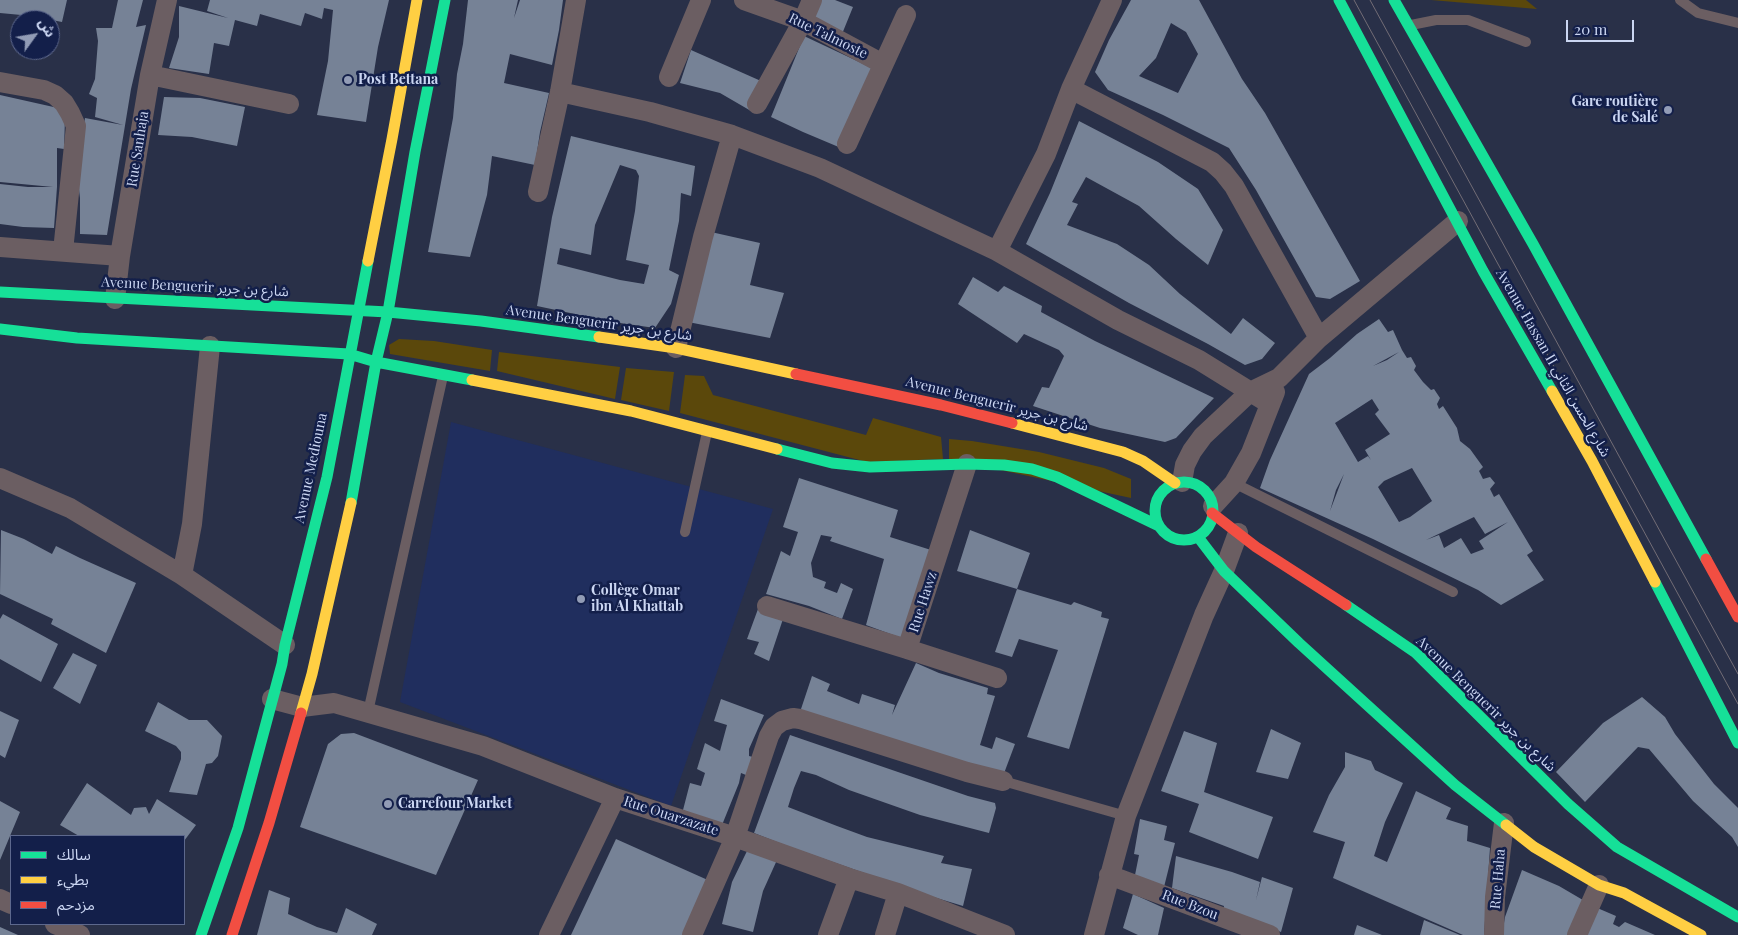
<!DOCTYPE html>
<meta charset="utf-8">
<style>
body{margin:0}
#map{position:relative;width:1738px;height:935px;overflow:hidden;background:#293048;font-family:"Playfair Display","Noto Sans Arabic",serif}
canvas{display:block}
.legend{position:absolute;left:10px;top:835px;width:175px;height:90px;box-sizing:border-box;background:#131f4a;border:1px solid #5d688d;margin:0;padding:6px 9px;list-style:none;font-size:15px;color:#cbd6f2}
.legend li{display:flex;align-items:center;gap:10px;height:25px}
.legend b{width:25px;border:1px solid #5d688d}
.north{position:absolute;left:10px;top:10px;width:50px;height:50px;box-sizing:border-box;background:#131f4a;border:1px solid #5d688d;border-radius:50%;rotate:58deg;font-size:14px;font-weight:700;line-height:20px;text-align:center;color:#cbd6f2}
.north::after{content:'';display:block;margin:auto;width:18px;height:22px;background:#929cb6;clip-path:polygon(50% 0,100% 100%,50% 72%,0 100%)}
.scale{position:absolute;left:1566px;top:20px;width:68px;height:22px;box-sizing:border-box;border:2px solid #cbd6f2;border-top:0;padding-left:6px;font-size:15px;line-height:18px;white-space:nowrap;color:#cbd6f2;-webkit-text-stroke:4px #131f4a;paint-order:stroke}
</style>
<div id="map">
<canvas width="1738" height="935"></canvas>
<ul class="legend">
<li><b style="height:6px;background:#16e098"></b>سالك</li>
<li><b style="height:6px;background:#ffcf43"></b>بطيء</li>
<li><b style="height:6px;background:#f24e42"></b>مزدحم</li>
</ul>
<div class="north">ش</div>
<div class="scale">20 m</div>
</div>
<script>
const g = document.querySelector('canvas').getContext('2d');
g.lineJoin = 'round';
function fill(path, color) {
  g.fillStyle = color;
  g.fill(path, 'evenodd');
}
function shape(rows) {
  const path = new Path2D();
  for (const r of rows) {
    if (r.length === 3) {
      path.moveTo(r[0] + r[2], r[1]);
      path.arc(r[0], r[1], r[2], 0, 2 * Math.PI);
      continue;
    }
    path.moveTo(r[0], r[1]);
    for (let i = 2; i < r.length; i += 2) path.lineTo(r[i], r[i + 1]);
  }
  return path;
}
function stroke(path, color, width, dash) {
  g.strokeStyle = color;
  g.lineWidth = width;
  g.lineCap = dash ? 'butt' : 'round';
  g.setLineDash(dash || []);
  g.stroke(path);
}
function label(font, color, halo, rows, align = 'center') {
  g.font = font + ' "Playfair Display","Noto Sans Arabic",serif';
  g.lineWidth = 5;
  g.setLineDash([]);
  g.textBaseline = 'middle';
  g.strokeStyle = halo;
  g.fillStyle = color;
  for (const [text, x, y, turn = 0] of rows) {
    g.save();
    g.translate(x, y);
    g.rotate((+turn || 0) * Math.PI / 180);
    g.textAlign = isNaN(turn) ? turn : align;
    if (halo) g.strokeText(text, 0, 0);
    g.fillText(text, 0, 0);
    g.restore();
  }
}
fill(shape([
 [451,422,773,509,671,806,400,702]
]), '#202e5e');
fill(shape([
 [1431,0,1526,0,1537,9],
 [399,339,434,341,492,350,490,371,390,354,389,345],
 [499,352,620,367,615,399,497,371],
 [626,368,674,372,669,411,621,400],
 [685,375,704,376,713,395,866,435,873,418,941,437,943,459,867,462,680,413],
 [949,439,972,441,1039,452,1104,468,1131,479,1131,498,949,459]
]), '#5b480b');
fill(shape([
 [0,0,67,0,62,22,32,16,0,13],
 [118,0,143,0,136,27,146,25,131,89,107,235,80,234,80,198,77,173,85,118,123,125,95,117,97,98,89,94,95,79,98,41,96,28,112,28],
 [210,0,389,0,378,47,366,122,317,115,328,61,333,10,324,8,322,19,305,13,301,26,260,14,257,26,235,20,229,46,214,43,209,74,169,68,179,37,179,6,228,18,207,11],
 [468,0,518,0,514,18,520,0,563,0,559,30,552,65,510,54,504,83,549,93,540,132,535,165,492,156,487,195,470,257,428,252,453,118,457,74,463,44],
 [818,0,835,0,853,7,842,34,811,15],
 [1131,0,1199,0,1242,79,1265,113,1360,281,1330,299,1316,297,1256,190,1229,148,1163,115,1108,90,1095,72,1109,40],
 [1171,23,1186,32,1198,54,1178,93,1139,76,1156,58],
 [804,36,872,68,841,148,803,132,771,117],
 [691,50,761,81,751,111,720,93,680,83],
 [0,95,58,108,65,118,64,149,57,148,57,187,54,228,23,227,0,224,0,184,28,187,53,187,0,182],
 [164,97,200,98,245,107,237,146,192,137,158,135],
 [1079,121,1158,162,1198,189,1223,230,1208,265,1176,239,1139,206,1086,177,1072,202,1078,204,1067,225,1117,244,1149,265,1180,294,1231,334,1243,318,1275,343,1262,359,1245,365,1208,344,1129,303,1026,244,1050,193],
 [571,136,695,166,691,196,681,193,679,221,669,270,679,275,671,304,655,328,613,322,537,306,552,217],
 [620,165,636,170,639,176,635,211,626,260,649,265,644,284,620,280,557,264,560,248,591,255,595,225],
 [711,232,760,243,750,285,784,293,770,338,688,322],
 [973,277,998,292,1004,286,1042,306,1041,312,1095,341,1214,398,1176,438,1165,442,1100,428,1033,406,1042,387,1049,388,1064,356,1059,350,1024,334,1017,343,958,304],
 [1379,319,1388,332,1393,330,1402,350,1407,358,1411,357,1416,366,1414,370,1423,382,1431,390,1434,389,1440,398,1437,404,1439,409,1443,406,1457,428,1460,441,1470,449,1483,467,1479,471,1483,479,1490,477,1495,483,1490,489,1494,497,1499,494,1533,551,1527,555,1544,580,1501,605,1478,590,1373,539,1260,488,1270,460,1309,374,1330,358,1357,334],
 [1399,352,1387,360,1373,366],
 [1372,399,1379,410,1375,414,1390,434,1365,450,1371,460,1368,456,1358,462,1335,423],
 [1412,468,1432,501,1410,517,1399,522,1378,487,1384,481],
 [1344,474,1330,511,1336,490],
 [1474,517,1485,534,1508,522,1479,541,1484,549,1471,554,1461,538,1444,548,1439,535,1426,540],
 [799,478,898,510,890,537,931,550,904,639,866,625,884,559,830,541,832,537,821,535,811,563,813,577,826,582,824,588,837,593,841,583,853,589,842,619,809,606,766,594,781,551,790,556,798,532,783,527],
 [1,530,24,539,52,554,56,546,80,558,136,583,106,653,51,624,53,619,0,594],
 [970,530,1030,553,1017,589,957,571],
 [1017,589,1071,605,1074,602,1102,612,1101,617,1109,619,1069,749,1027,737,1058,650,1019,639,1012,657,995,652],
 [758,609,783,619,769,661,754,654,759,642,747,639],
 [3,614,58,644,41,682,0,659,0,619],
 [73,653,97,665,80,704,53,688],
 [916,663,939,673,988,688,987,694,995,696,980,745,992,749,996,737,1015,744,1003,776,800,712,812,676,830,684,827,691,859,704,862,694,895,705,892,715],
 [1642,697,1665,717,1675,734,1714,784,1738,808,1738,847,1732,837,1693,801,1649,749,1638,747,1585,802,1556,772,1603,723],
 [721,699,764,715,749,749,749,756,753,757,746,775,741,773,739,783,722,825,683,810,690,783,701,786,705,773,697,769,705,743,720,751,727,725,714,721],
 [158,702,189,720,207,720,222,736,218,756,212,763,206,764,197,795,169,792,181,759,181,752,176,746,145,731],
 [0,711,19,720,5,758,0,755],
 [1271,729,1301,743,1288,779,1256,772],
 [1184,731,1217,743,1204,792,1273,817,1258,859,1189,832,1199,804,1161,791],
 [354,733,478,780,436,875,300,827,328,744,341,734],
 [790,735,968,796,995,803,996,808,989,833,920,815,849,790,816,775,801,771,794,788,788,807,837,826,867,837,944,856,941,863,972,869,963,906,930,896,787,846,754,833],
 [1345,752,1371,761,1375,770,1403,783,1385,822,1374,856,1387,862,1416,791,1451,808,1446,819,1468,826,1467,841,1490,848,1484,935,1463,935,1333,878,1345,842,1313,832,1329,795,1345,767],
 [87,783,131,815,134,808,146,807,149,814,157,799,196,825,184,841,184,836,79,836,60,825],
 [0,801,20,812,0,860],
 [1140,819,1167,826,1164,840,1175,843,1164,887,1135,875,1139,855,1134,854],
 [616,839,710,881,689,935,571,935],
 [747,851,777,860,763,891,753,932,722,924,732,882],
 [1176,856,1232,872,1260,882,1256,900,1262,877,1293,888,1281,932,1223,911,1224,906,1172,888],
 [1522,870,1559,886,1588,903,1571,935,1502,935,1505,917],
 [269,890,290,898,288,914,317,927,337,933,346,908,377,924,372,935,257,935],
 [1133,894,1164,908,1158,935,1138,935,1123,928],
 [1595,907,1616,916,1613,924,1619,927,1625,922,1655,935,1584,935],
 [1424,920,1460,935,1420,935],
 [1357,925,1382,935,1354,935],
 [0,927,18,935,0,935]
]), '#768296');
stroke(shape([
 [1680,0,1698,13,1738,23],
 [1411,25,1436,20,1468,20,1526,42],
 [1234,483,1453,592],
 [685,532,707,432],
 [368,712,443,376],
 [1003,781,1126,816]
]), '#6b5e62', 10);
stroke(shape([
 [744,0,803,21,883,64],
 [150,75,289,104],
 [669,77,701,0],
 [0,82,44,90,55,95,64,103,70,113,76,126,63,251],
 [1071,89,1212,162,1223,172,1234,186,1319,338],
 [560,92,650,112,732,135,820,168,997,251,1118,320,1199,360,1270,404],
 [757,104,803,21,812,0],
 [847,144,906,15],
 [538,192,560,92,576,0],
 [0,247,120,256],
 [997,251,1046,154,1071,89,1112,0],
 [115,299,120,256,150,75,167,0],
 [676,348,703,237,732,135],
 [967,464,907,649,997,678],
 [0,478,70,508,182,575,285,645],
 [1182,482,1185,465,1192,451,1203,436,1250,392,1279,378,1319,338,1458,221],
 [1213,506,1234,483,1251,453,1275,392],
 [182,575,192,524,210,346],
 [767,606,907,649],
 [272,699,302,707,334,703,483,746,615,798,735,837,849,878,898,893,1005,935],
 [1109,875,1270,935],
 [0,899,11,904],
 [55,924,80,935],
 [549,935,615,798],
 [692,935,735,837,769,736,774,727,782,721,793,718,800,719,967,772,1003,781],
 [828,935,849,878],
 [885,935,898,893],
 [1094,935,1126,816,1204,615,1224,571,1238,533],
 [1494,935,1495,897,1504,823],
 [1577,935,1599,885]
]), '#6b5e62', 20);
stroke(shape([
 [1339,0,1483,271,1552,391],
 [1394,0,1533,244,1706,559],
 [0,292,388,312,481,321,599,337],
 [0,329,77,338,349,354,376,362,472,380],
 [777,449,832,463,870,467,967,464,1004,465,1032,469,1057,477,1159,526],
 [1184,511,29],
 [351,503,376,362,388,312,415,152,445,0],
 [1198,537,1224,571,1299,643,1455,785,1506,825],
 [1655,582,1738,743],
 [1346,605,1416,653,1568,804,1617,847,1738,917],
 [201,935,238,828,282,664,285,645,327,477,368,261]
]), '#16e098', 11);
stroke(shape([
 [368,261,392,139,417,0],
 [599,337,676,348,796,374],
 [472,380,631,411,777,449],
 [1552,391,1592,461,1655,582],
 [1012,423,1123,452,1143,461,1175,483],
 [301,713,312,674,351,503],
 [1506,825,1534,847,1599,885,1624,893,1701,935]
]), '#ffcf43', 11);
stroke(shape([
 [796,374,941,405,1012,423],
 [1212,513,1256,547,1346,605],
 [1706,559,1738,617],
 [232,935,269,823,301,713]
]), '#f24e42', 11);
stroke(shape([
 [1354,0,1738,704],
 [1370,0,1738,674]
]), '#736d76', 1);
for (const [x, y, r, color] of [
 [348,80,5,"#929cb6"],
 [1668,110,5,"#929cb6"],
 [581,599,5,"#929cb6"],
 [388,804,5,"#929cb6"]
]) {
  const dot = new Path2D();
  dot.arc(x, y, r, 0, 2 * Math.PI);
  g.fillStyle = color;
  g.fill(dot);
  stroke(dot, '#131f4a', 2);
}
label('14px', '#cbd6f2', '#131f4a', [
 ["Rue Talmoste",828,36,26],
 ["Rue Sanhaja",138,149,-81],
 ["Avenue Benguerir شارع بن جرير",195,287,3],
 ["Avenue Benguerir شارع بن جرير",599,323,8],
 ["Avenue Hassan II شارع الحسن الثاني",1553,363,60],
 ["Avenue Benguerir شارع بن جرير",997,404,14],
 ["Avenue Mediouna",311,468,-78],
 ["Rue Hawz",923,602,-72],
 ["Avenue Benguerir شارع بن جرير",1486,704,44],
 ["Rue Ouarzazate",671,816,18],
 ["Rue Haha",1498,879,-85],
 ["Rue Bzou",1190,905,21]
]);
label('bold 14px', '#cbd6f2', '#131f4a', [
 ["Post Bettana",358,80],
 ["Gare routière",1658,102,"right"],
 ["de Salé",1658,118,"right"],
 ["Collège Omar",591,591],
 ["ibn Al Khattab",591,607],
 ["Carrefour Market",398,804]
], 'left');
</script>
